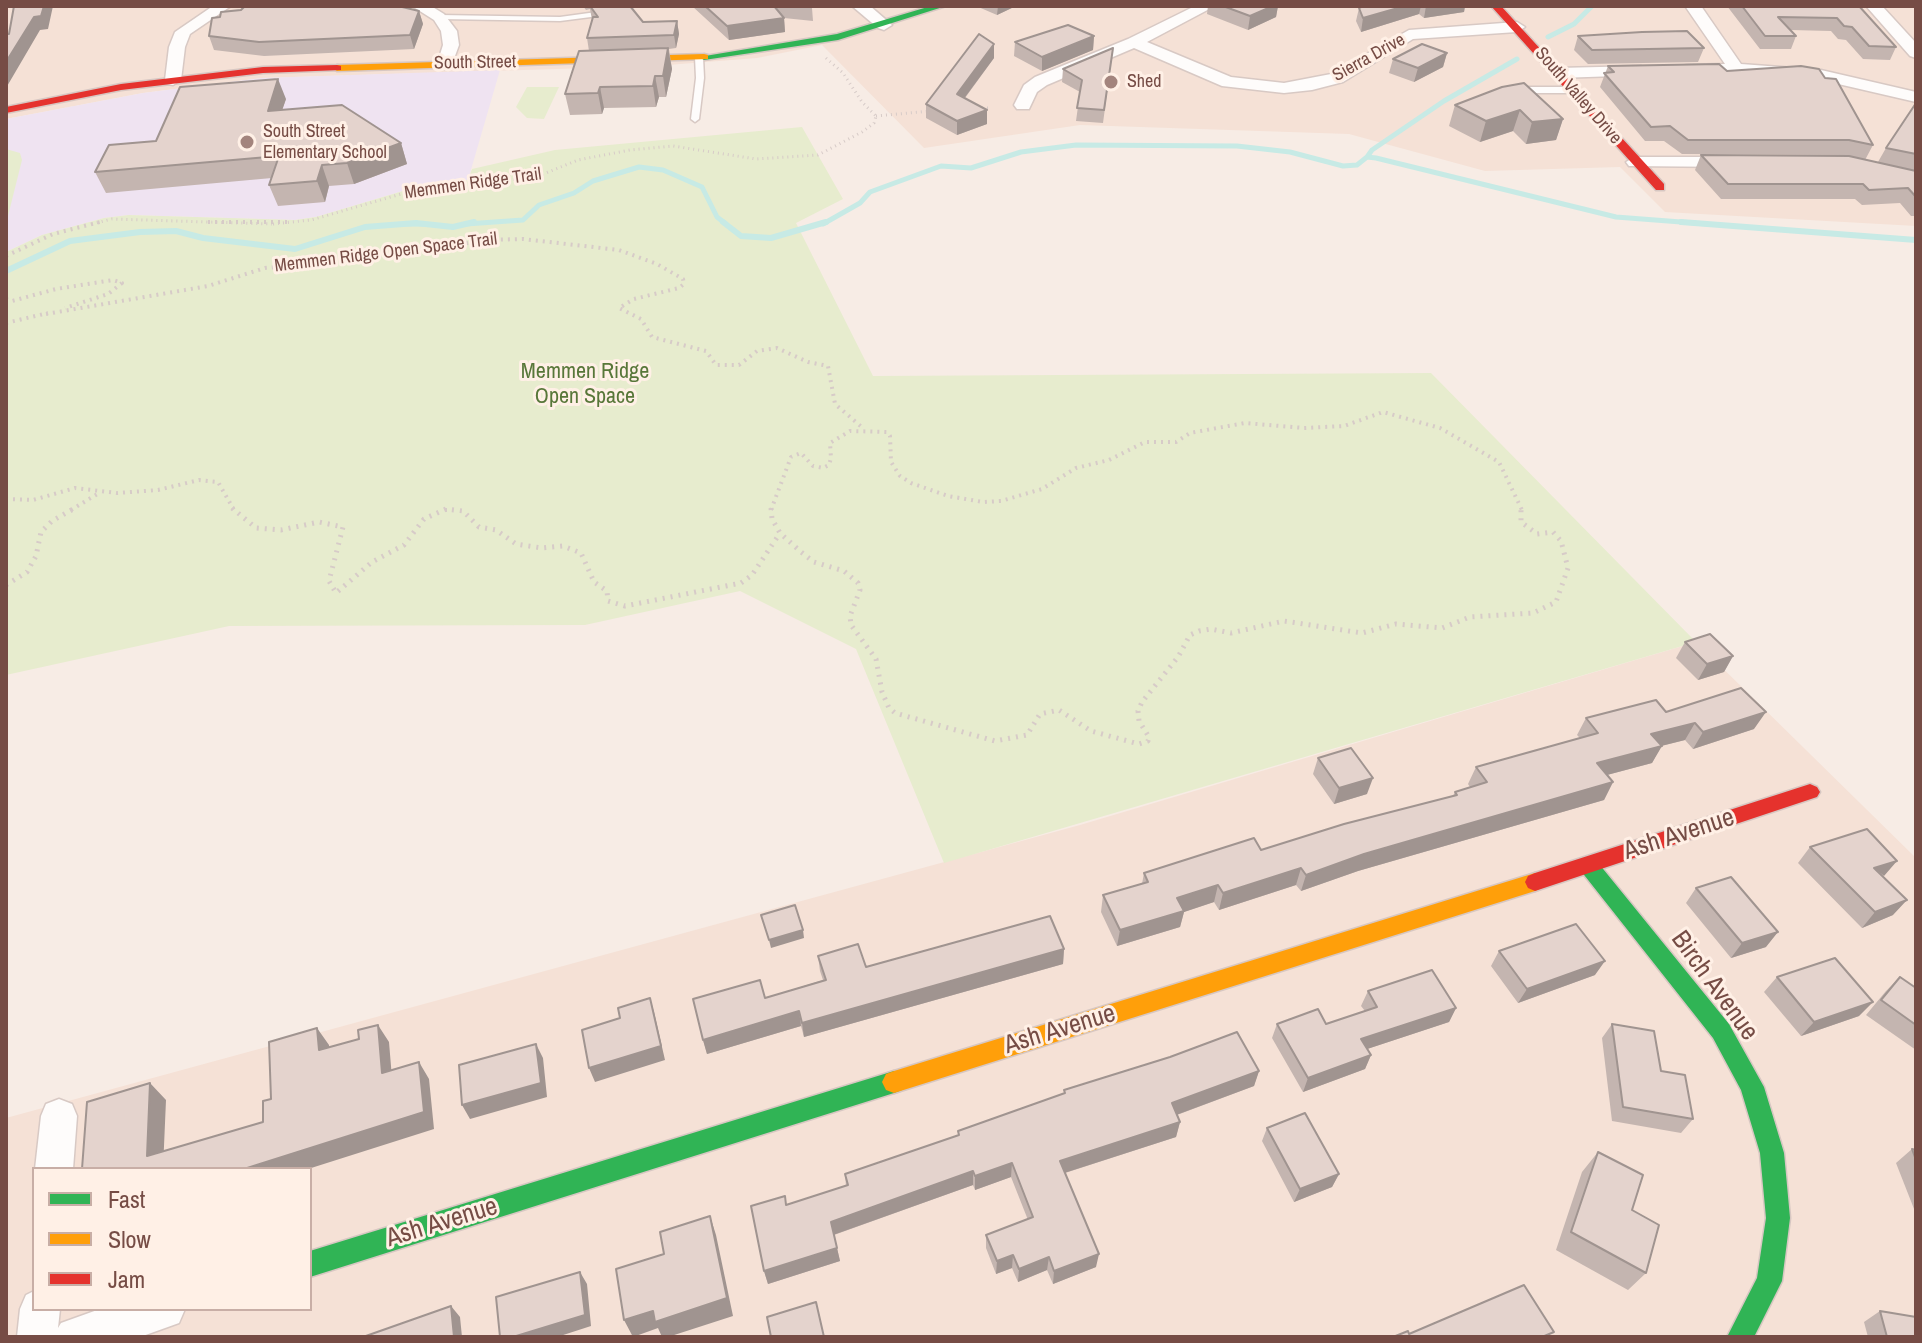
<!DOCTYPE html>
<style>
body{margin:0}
#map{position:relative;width:1922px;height:1343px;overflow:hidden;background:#f7ece5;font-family:"Archivo Narrow",sans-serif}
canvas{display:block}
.frame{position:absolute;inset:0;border:8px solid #764c45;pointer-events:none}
.legend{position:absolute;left:32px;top:1167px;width:280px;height:144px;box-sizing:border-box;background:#fff0e6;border:2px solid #c8aea6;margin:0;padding:10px 14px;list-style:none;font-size:24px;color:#764c45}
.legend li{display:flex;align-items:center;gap:16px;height:40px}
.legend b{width:40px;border:2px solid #c8aea6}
</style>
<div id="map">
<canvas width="1922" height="1343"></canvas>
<div class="frame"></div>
<ul class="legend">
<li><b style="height:10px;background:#30b455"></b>Fast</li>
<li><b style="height:10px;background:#ff9f0a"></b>Slow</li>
<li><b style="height:10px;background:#e5322d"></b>Jam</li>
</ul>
</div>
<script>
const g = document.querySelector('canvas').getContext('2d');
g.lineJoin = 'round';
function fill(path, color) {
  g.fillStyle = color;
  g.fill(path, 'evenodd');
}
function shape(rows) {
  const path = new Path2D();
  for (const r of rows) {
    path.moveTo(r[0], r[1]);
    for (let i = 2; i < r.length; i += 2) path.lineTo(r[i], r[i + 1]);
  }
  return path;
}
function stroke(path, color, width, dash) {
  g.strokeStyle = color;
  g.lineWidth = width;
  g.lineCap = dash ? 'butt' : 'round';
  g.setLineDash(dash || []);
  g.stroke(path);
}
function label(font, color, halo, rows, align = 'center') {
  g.font = font + ' "Archivo Narrow",sans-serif';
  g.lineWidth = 6;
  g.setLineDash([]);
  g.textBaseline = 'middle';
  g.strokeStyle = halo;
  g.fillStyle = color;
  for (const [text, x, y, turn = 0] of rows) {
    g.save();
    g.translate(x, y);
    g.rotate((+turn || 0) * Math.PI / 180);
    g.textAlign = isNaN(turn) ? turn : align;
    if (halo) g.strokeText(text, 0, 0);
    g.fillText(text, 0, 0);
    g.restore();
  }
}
fill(shape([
 [6,6,1916,6,1916,226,1665,212,1620,167,1485,171,1349,134,1080,125,924,148,822,45,757,58,655,66,262,78,143,93,6,119],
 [1696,642,1916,858,1916,1337,6,1337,6,1118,1080,825],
 [34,1169,310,1169,310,1309,34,1309]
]), '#f5e1d6');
fill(shape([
 [500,70,468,180,413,188,316,217,295,220,129,215,104,218,42,235,6,252,6,119,143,93,262,78]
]), '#efe3f1');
fill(shape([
 [527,87,559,87,544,119,527,118,516,107],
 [802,127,843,199,796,223,873,376,1431,373,1696,642,944,863,856,649,740,591,585,625,229,626,6,675,6,252,42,235,104,218,129,215,295,220,316,217,413,188,468,180,472,169,555,150],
 [6,149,20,153,22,160,6,224]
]), '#e7ecce');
stroke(shape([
 [1548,37,1574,24,1592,6],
 [1367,157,1372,150,1444,101,1517,59],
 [404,224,425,224],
 [466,224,523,220,539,205,574,193,593,181,639,167,663,170,702,187,717,217,726,224],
 [823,224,860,203,870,192,941,166,971,168,1021,152,1076,145,1237,146,1290,152,1343,166,1357,165,1367,157,1376,158,1616,217,1707,224]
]), '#c7eae5', 5);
stroke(shape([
 [723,222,741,236,771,238,826,222],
 [1681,222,1916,240],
 [6,271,70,241,140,232,176,231,203,238,295,249,365,227,416,223,453,227,474,222]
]), '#c7eae5', 6);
const lane = shape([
 [611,10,615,12,614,14,560,21,440,19,436,17,440,15,560,17,611,10],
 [699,55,703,57,704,78,699,119,695,122,691,119,696,78,695,57,699,55],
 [1527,87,1573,87,1577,90,1573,93,1529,93,1514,100,1510,97,1527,87]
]);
const street = shape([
 [213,6,231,6,190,34,185,47,181,80,173,85,167,84,165,80,169,47,175,32,213,6],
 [412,6,431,6,444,14,457,31,459,45,451,67,445,69,437,64,443,45,441,31,434,20,412,6],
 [852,6,870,6,892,25,884,30,878,28,852,6],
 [1195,6,1215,6,1147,42,1231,77,1284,83,1331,74,1409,30,1517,22,1525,27,1517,32,1413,39,1343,82,1312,90,1284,93,1222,86,1134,48,1047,85,1037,92,1029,109,1017,109,1014,105,1024,85,1035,77,1128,39,1195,6],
 [1685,6,1701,6,1741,64,1821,70,1916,92,1916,102,1821,80,1681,74,1679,70,1681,66,1687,65,1725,64,1685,6],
 [1866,6,1882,6,1916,43,1916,58,1910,56,1866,6],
 [1641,66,1649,71,1647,75,1558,78,1550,73,1558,68,1641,66],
 [1635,157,1734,157,1743,162,1734,167,1629,166,1626,162,1635,157],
 [59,1099,72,1104,77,1116,73,1169,35,1169,41,1116,46,1104,59,1099],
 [34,1291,34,1309,60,1309,58,1328,61,1323,100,1309,185,1309,179,1323,140,1337,17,1337,20,1309,26,1295,34,1291]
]);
const fast = shape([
 [931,6,946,6,838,40,704,60,699,57,837,34,931,6],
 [1588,857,1595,859,1729,1024,1764,1087,1784,1153,1790,1218,1782,1281,1754,1337,1727,1337,1757,1278,1766,1218,1760,1153,1741,1090,1713,1038,1581,871,1578,865,1581,859,1588,857],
 [894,1071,902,1074,906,1082,902,1090,894,1093,310,1277,310,1251,894,1071]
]);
const slow = shape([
 [704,54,708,55,708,59,337,71,332,68,337,65,704,54],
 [1535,873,1542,876,1545,882,1542,888,1535,891,894,1093,886,1090,882,1082,886,1074,894,1071,1535,873]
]);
const jam = shape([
 [1491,6,1501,6,1664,184,1664,190,1656,190,1491,6],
 [337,65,341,66,341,70,263,73,121,90,6,113,6,107,121,84,263,67,337,65],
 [1810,784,1817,787,1820,792,1817,797,1535,891,1528,888,1525,882,1528,876,1535,873,1810,784]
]);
stroke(lane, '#d8c9c4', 3);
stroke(street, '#d8c9c4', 3);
stroke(fast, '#d7c7c2', 3);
stroke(slow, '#d7c7c2', 3);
stroke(jam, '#d7c7c2', 3);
stroke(shape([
 [826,58,843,73,862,102,876,116],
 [977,108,989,108],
 [876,116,931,111],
 [92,224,112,219,272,224],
 [273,224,311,220,415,190,536,177,578,160,630,150,673,146,756,159,818,155,862,132,874,123,876,116]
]), '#d7cbc8', 3, [1, 4]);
stroke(shape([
 [208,222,292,222],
 [6,256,53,234,100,222],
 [6,299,12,301,56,289,113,280,122,283,108,294,65,308],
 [46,314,208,286,265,268,362,260,487,240,523,239,619,250,657,264,683,279,684,284,679,288,634,299,619,308,641,319,652,337,706,351,716,365,739,365,757,351,777,348,808,362,828,366,835,404,864,429],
 [6,323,48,313],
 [6,499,33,500,75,488,117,493,158,490,199,480,218,482,234,510],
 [71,510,99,493],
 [445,510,451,510],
 [771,510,791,457,801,453,813,466,823,468,829,465,831,458,830,443,850,431,887,432,890,436,891,462,900,476,911,483,948,496,983,502,1001,501,1042,489,1076,468,1109,460,1145,442,1176,442,1190,433,1245,423,1304,428,1344,426,1383,412,1440,428,1499,462,1522,510]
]), '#d7cbc8', 4, [2, 5]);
stroke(shape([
 [232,508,256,528,281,530,319,522,343,527,329,581,336,593,372,562,404,545,424,519,446,509,463,511,479,527,496,530,516,544,542,548,563,546,581,553,594,582,607,591,608,601,625,606,741,583,752,575,780,533],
 [771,508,772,519,780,533,801,552,814,562,844,571,858,583,860,590,850,616,851,625,876,659,882,692,889,708,895,713,995,741,1027,735,1040,714,1059,710,1091,731,1139,744,1148,741,1149,737,1139,721,1138,711,1142,702,1178,657,1190,635,1199,631,1211,629,1231,633,1284,621,1362,633,1396,624,1442,628,1470,617,1533,613,1556,602,1568,568,1561,541,1553,532,1537,534,1521,522,1521,508],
 [6,585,27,572,36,556,41,532,52,521,75,508]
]), '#d7cbc8', 5, [2, 6]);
fill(lane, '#fefcfb');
fill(street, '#fefcfb');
fill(fast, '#30b455');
fill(slow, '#ff9f0a');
fill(jam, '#e5322d');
fill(shape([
 [583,6,630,6,643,22,677,21,679,34,676,48,669,49,672,69,666,97,659,97,656,107,604,108,602,114,570,115,565,94,589,51,587,38,592,20,590,9,586,10],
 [692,6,811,6,812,8,813,21,784,18,785,32,729,40],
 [976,6,1016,6,997,15],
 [1208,6,1278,6,1276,17,1248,30,1207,14],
 [1363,6,1465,6,1464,12,1424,18,1419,14,1361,32,1356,21,1359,8],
 [1727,6,1861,6,1860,7,1896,47,1890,60,1863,59,1846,40,1838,39,1831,31,1791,30,1796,36,1791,49,1760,49],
 [419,11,423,24,414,49,264,56,214,50,209,36],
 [1094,36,1093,50,1042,71,1014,56,1015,42],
 [1578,36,1704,48,1698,62,1588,64,1574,50],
 [994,44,994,58,965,98,987,124,957,135,926,118,926,104],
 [1113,48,1103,123,1076,121,1080,92,1062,82,1063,69],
 [1447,53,1443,67,1414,82,1389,73,1393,59],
 [1608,66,1727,71,1873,145,1865,160,1842,155,1682,154,1664,141,1645,141,1600,87],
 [1502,87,1563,119,1556,140,1526,144,1513,131,1480,142,1449,126,1455,105],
 [286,99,282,110,401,143,407,164,354,184,329,186,325,202,278,206,269,185,272,178,106,193,95,172,156,141],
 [1916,103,1916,216,1911,216,1900,203,1862,205,1855,199,1721,199,1695,170,1701,155,1878,162,1886,148],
 [1685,642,1733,656,1724,672,1698,680,1676,658],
 [1666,712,1754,729,1693,749,1685,740,1661,746,1652,763,1607,775,1613,782,1604,800,1358,871,1301,891,1296,885,1219,910,1214,902,1184,912,1180,927,1117,946,1101,912,1103,895,1142,884,1144,873,1261,850,1453,796,1455,792,1470,787,1468,784,1476,767,1580,738,1577,735,1586,718],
 [1318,758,1367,794,1334,804,1313,774],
 [1810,847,1883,876,1893,915,1862,928,1798,863],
 [1696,888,1766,947,1731,958,1686,903],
 [1064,949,1063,964,804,1037,801,1026,707,1054,703,1040,765,998,823,980,820,971,818,956,866,967],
 [1499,951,1595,975,1518,1003,1491,966],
 [1777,977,1859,1016,1801,1036,1764,992],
 [1900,977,1916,988,1916,1050,1866,1015,1886,991],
 [1368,991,1456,1008,1449,1022,1367,1049,1371,1055,1365,1069,1303,1092,1272,1038,1277,1024,1326,1024,1365,1011,1361,1006],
 [1612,1024,1661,1071,1693,1119,1681,1133,1612,1121,1602,1038],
 [1259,1071,1254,1086,1177,1115,1180,1122,1176,1137,1065,1173,1096,1267,1053,1284,1047,1270,1018,1282,1012,1268,996,1274,986,1248,986,1235,1028,1220,1011,1177,975,1190,973,1185,834,1235,840,1261,768,1284,764,1271,846,1186,845,1174,958,1136,958,1131,1064,1094,1064,1090],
 [1267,1128,1339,1174,1332,1187,1294,1202,1262,1141],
 [1912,1149,1916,1150,1916,1214,1896,1163],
 [1598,1152,1632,1210,1646,1273,1628,1290,1556,1250,1582,1172],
 [1880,1311,1916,1337,1868,1337,1864,1322]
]), '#c4b5b0');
fill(shape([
 [44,6,53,6,48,29,40,30,6,88,6,62,34,17],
 [998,6,1016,6,997,15],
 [1265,6,1278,6,1276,17,1248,30,1250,16],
 [1405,6,1421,6,1419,14,1361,32,1363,18],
 [1426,6,1465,6,1464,12,1424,18],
 [419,11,423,24,414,49,410,35],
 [784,18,785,32,729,40,727,26],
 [677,21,679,34,676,48,674,35],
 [1094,36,1093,50,1042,71,1042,57],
 [994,44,994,58,957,108,957,94],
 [668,48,672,69,666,97,663,76],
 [1447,53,1443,67,1414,82,1418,68],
 [655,76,659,97,656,107,653,86],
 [278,79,286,99,275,131,268,111],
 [600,87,604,108,602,114,598,93],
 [987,110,987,124,957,135,957,121],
 [1520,110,1513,131,1480,142,1486,121],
 [1563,119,1556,140,1526,144,1532,122],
 [401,143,407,164,354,184,347,163],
 [322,165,329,186,325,202,317,181],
 [1733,656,1724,672,1698,680,1707,664],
 [1766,712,1754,729,1693,749,1703,732],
 [1695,723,1685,740,1641,751,1651,734],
 [1662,746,1652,763,1588,780,1597,763],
 [1373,778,1367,794,1334,804,1339,788],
 [1613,782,1604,800,1358,871,1301,891,1306,875,1364,854],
 [1897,861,1884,876,1874,868],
 [1301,868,1296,885,1219,910,1223,893],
 [1218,885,1214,902,1184,912,1180,927,1117,946,1120,930,1177,898],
 [1907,900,1893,915,1862,928,1875,912],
 [803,930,804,938,771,948,769,940],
 [1778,932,1766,947,1731,958,1742,943],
 [1064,949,1063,964,804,1037,802,1023],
 [1605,961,1595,975,1518,1003,1527,989],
 [650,998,654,1012,665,1060,595,1082,589,1068],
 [1873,1002,1859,1016,1801,1036,1814,1022],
 [1456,1008,1449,1022,1355,1053,1361,1039],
 [799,1011,801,1026,707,1054,703,1040],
 [378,1025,389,1042,393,1090,382,1073],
 [317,1028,329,1045,331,1067,319,1050],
 [536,1044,543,1058,547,1097,470,1119,462,1105],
 [1371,1055,1365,1069,1303,1092,1308,1078],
 [419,1062,429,1079,434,1129,308,1169,244,1169],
 [1259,1071,1254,1086,1168,1118,1172,1103],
 [150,1083,166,1100,163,1169,147,1156],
 [1180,1122,1176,1137,1058,1175,1060,1161],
 [1012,1163,1011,1177,975,1190,975,1176],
 [973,1171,973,1185,833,1235,831,1222],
 [1339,1174,1332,1187,1294,1202,1300,1189],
 [710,1216,716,1235,733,1316,668,1337,662,1337,658,1328,633,1337,624,1320],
 [837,1248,840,1261,768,1284,764,1271],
 [1099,1254,1096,1267,1053,1284,1054,1271],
 [1013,1255,1012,1268,996,1274,997,1261],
 [1049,1257,1047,1270,1018,1282,1019,1269],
 [580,1272,587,1284,591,1326,557,1337,513,1337],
 [451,1306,460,1317,462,1337,454,1337]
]), '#a09490');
const building = shape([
 [14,6,44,6,41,16,34,17,6,62,6,34,9,34,14,6],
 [245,6,398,6,419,11,410,35,259,42,209,36,212,18,220,17,221,12,241,10,245,6],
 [590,6,630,6,643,22,677,21,674,35,587,38,593,17,598,17,590,6],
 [705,6,774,6,784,18,727,26,705,6],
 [1223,6,1273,6,1250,16,1223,6],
 [1363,6,1405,6,1363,18,1359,8,1363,6],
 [1742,6,1859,6,1896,47,1869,46,1852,27,1844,26,1837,18,1778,17,1796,36,1765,36,1742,6],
 [1068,25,1094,36,1042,57,1015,42,1068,25],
 [1687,31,1704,48,1592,50,1578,36,1642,32,1687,31],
 [979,34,994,44,957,94,987,110,957,121,926,104,979,34],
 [1422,44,1447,53,1418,68,1393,59,1422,44],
 [668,48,663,76,655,76,653,86,600,87,598,93,565,94,579,51,668,48],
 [1113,48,1104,110,1077,108,1082,80,1063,69,1113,48],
 [1719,64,1727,71,1801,66,1819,69,1825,78,1836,79,1873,145,1849,140,1688,140,1670,126,1651,127,1604,73,1614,72,1608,66,1719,64],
 [278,79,268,111,342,105,401,143,347,163,322,165,317,181,269,185,279,156,95,172,109,145,156,141,180,87,278,79],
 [1524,83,1563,119,1532,122,1520,110,1486,121,1455,105,1502,87,1524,83],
 [1916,103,1916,154,1886,148,1916,103],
 [1701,155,1849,156,1916,171,1916,197,1908,188,1869,190,1863,184,1728,184,1701,155],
 [1710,634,1733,656,1707,664,1685,642,1710,634],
 [1741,688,1766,712,1703,732,1695,723,1651,734,1662,746,1597,763,1613,782,1364,854,1306,875,1301,868,1223,893,1218,885,1177,898,1184,911,1120,930,1103,895,1148,882,1144,873,1254,838,1261,850,1344,824,1457,795,1455,792,1487,782,1476,767,1598,733,1586,718,1656,700,1666,712,1741,688],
 [1351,748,1373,778,1339,788,1318,758,1351,748],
 [1867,829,1897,861,1874,868,1907,900,1875,912,1810,847,1867,829],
 [1731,877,1778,932,1742,943,1696,888,1731,877],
 [795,905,803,930,769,940,761,915,795,905],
 [1050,916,1064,949,802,1023,799,1011,703,1040,693,999,760,980,765,998,826,980,818,956,858,944,866,967,1050,916],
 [1576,924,1605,961,1527,989,1499,951,1576,924],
 [1835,958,1873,1002,1814,1022,1777,977,1835,958],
 [1432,970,1456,1008,1361,1039,1371,1055,1308,1078,1277,1024,1318,1009,1326,1024,1377,1007,1368,991,1432,970],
 [1900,977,1916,988,1916,1025,1881,1000,1900,977],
 [650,998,661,1046,589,1068,582,1030,620,1018,618,1008,650,998],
 [1612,1024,1654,1031,1661,1071,1685,1075,1693,1119,1623,1107,1612,1024],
 [378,1025,382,1073,419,1062,424,1112,244,1169,82,1169,87,1102,150,1083,147,1156,263,1122,263,1101,271,1099,269,1042,317,1028,319,1050,359,1039,358,1030,378,1025],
 [1237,1032,1259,1071,1172,1103,1180,1122,1060,1161,1099,1254,1054,1271,1049,1257,1019,1269,1013,1255,997,1261,986,1235,1033,1217,1012,1163,975,1176,973,1171,831,1222,837,1248,764,1271,751,1206,785,1196,786,1205,848,1185,845,1174,959,1135,958,1131,1065,1093,1064,1090,1170,1057,1237,1032],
 [536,1044,541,1083,462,1105,459,1065,536,1044],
 [1305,1113,1339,1174,1300,1189,1267,1128,1305,1113],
 [1912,1149,1916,1150,1916,1160,1912,1149],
 [1598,1152,1643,1175,1632,1210,1659,1225,1646,1273,1571,1232,1598,1152],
 [710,1216,727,1298,655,1322,653,1311,624,1320,616,1269,664,1254,660,1232,710,1216],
 [580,1272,585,1315,513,1337,500,1337,496,1297,580,1272],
 [1524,1285,1554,1332,1542,1337,1393,1337,1408,1331,1409,1334,1524,1285],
 [816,1302,824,1337,771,1337,767,1317,816,1302],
 [451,1306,454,1337,363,1337,451,1306],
 [1880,1311,1916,1317,1916,1337,1887,1337,1880,1311]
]);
fill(building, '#e4d3cd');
stroke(building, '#a09490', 2);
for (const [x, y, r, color] of [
 [1111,82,8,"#a3847d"],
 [247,142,8,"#a3847d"]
]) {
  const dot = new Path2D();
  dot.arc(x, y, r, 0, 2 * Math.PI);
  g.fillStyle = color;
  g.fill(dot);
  stroke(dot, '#fff0e6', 3);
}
label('18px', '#764c45', '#fff0e6', [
 ["Sierra Drive",1369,58,-29],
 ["South Street",475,63,-1],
 ["South Valley Drive",1578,96,49],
 ["Memmen Ridge Trail",473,184,-8],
 ["Memmen Ridge Open Space Trail",386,253,-7]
]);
label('18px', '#764c45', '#fff0e6', [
 ["Shed",1127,82],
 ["South Street",263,132],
 ["Elementary School",263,153]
], 'left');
label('22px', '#587739', '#fff0e6', [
 ["Memmen Ridge",585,372],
 ["Open Space",585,397]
]);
label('26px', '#764c45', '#fff0e6', [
 ["Ash Avenue",1679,835,-18],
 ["Birch Avenue",1714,986,54],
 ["Ash Avenue",1060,1030,-17],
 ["Ash Avenue",442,1223,-17]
]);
</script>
